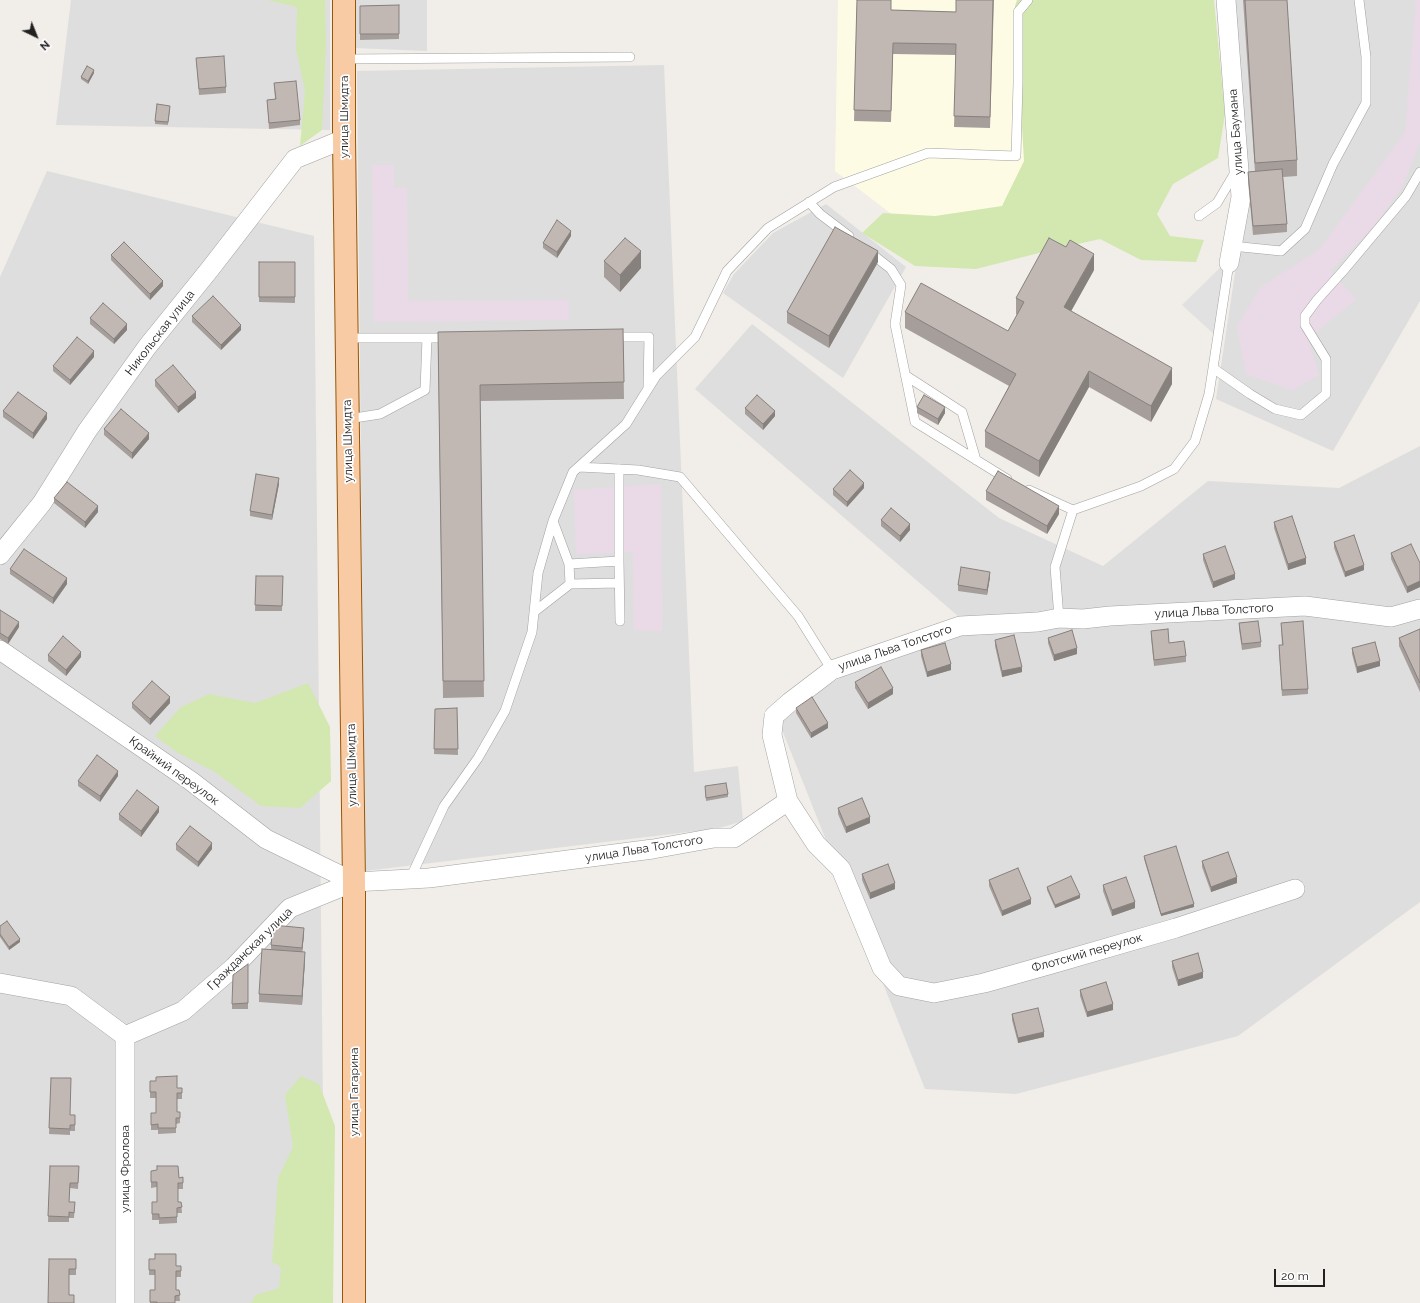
<!DOCTYPE html>
<meta charset="utf-8">
<style>
body{margin:0}
#map{position:relative;width:1420px;height:1303px;overflow:hidden;background:#f1ede8;font-family:Raleway,sans-serif}
canvas{display:block}
.north{position:absolute;left:16px;top:16px;width:40px;height:40px;-webkit-text-stroke:3px #fff;paint-order:stroke;rotate:137deg;font-size:11px;font-weight:700;line-height:16px;text-align:center;color:#212121}
.north::after{content:'';display:block;margin:auto;width:14px;height:18px;background:#212121;clip-path:polygon(50% 0,100% 100%,50% 72%,0 100%)}
.scale{position:absolute;left:1274px;top:1269px;width:51px;height:18px;box-sizing:border-box;border:2px solid #212121;border-top:0;padding-left:5px;font-size:12px;line-height:14px;white-space:nowrap;color:#212121;-webkit-text-stroke:3px #fff;paint-order:stroke}
</style>
<div id="map">
<canvas width="1420" height="1303"></canvas>
<div class="north">N</div>
<div class="scale">20 m</div>
</div>
<script>
const g = document.querySelector('canvas').getContext('2d');
g.lineJoin = 'round';
function fill(path, color) {
  g.fillStyle = color;
  g.fill(path, 'evenodd');
}
function shape(rows) {
  const path = new Path2D();
  for (const r of rows) {
    path.moveTo(r[0], r[1]);
    for (let i = 2; i < r.length; i += 2) path.lineTo(r[i], r[i + 1]);
  }
  return path;
}
function stroke(path, color, width, dash) {
  g.strokeStyle = color;
  g.lineWidth = width;
  g.lineCap = dash ? 'butt' : 'round';
  g.setLineDash(dash || []);
  g.stroke(path);
}
function label(font, color, halo, rows, align = 'center') {
  g.font = font + ' Raleway,sans-serif';
  g.lineWidth = 3.5;
  g.setLineDash([]);
  g.textBaseline = 'middle';
  g.strokeStyle = halo;
  g.fillStyle = color;
  for (const [text, x, y, turn = 0] of rows) {
    g.save();
    g.translate(x, y);
    g.rotate((+turn || 0) * Math.PI / 180);
    g.textAlign = isNaN(turn) ? turn : align;
    if (halo) g.strokeText(text, 0, 0);
    g.fillText(text, 0, 0);
    g.restore();
  }
}
fill(shape([
 [71,0,330,0,330,130,56,125],
 [355,0,427,0,427,51,354,48],
 [1232,0,1420,0,1420,301,1333,451,1216,399,1246,200],
 [664,65,694,772,738,766,743,821,699,834,696,831,365,871,357,71],
 [47,171,314,236,325,1303,0,1303,0,277],
 [826,204,906,267,843,378,723,293,734,274,773,233],
 [752,324,999,518,1103,566,1208,481,1339,488,1420,446,1420,902,1238,1036,1016,1094,925,1089,777,717,867,661,973,629,695,389]
]), '#dfdede');
fill(shape([
 [1416,0,1420,0,1420,142,1402,187,1374,226,1330,271,1356,299,1308,339,1319,375,1292,390,1246,374,1237,327,1261,287,1320,249,1405,132],
 [372,165,394,165,394,188,407,188,408,301,569,300,569,320,374,322],
 [661,484,662,631,634,630,633,552,576,554,574,490]
]), '#eadae8');
fill(shape([
 [838,0,1193,0,1196,157,919,235,835,171]
]), '#fefbe4');
fill(shape([
 [268,0,325,0,326,43,322,130,300,146,305,91,296,49,297,7],
 [1017,0,1214,0,1225,114,1218,158,1173,184,1157,214,1170,236,1204,240,1196,262,1141,260,1100,239,1043,252,976,269,915,266,862,233,883,213,935,216,1002,206,1024,161,1015,6],
 [308,683,330,727,331,781,300,808,261,806,215,772,178,753,155,736,181,707,209,694,255,703],
 [301,1076,319,1084,335,1126,333,1303,250,1303,256,1295,279,1288,281,1267,272,1262,278,1178,293,1147,285,1095]
]), '#d2e8b0');
fill(shape([
 [1230,258,1217,337,1182,305]
]), '#e1e1e1');
const lane = shape([
 [344,59,630,57],
 [809,202,820,214,849,236],
 [1199,216,1217,203,1236,171],
 [1232,246,1281,251,1305,229,1333,164,1366,103,1366,57,1359,0],
 [868,251,891,269,901,285,895,324,915,422,1007,479],
 [1229,263,1213,368,1250,394,1275,409,1301,415,1326,394,1326,359,1305,325,1305,316,1317,300,1343,271,1406,196,1420,172],
 [612,337,649,337,648,389],
 [346,338,449,338],
 [905,375,962,412,976,460],
 [348,419,380,414,425,390,427,338],
 [579,467,638,470,680,477,798,616,832,670],
 [1029,490,1073,510],
 [553,521,569,564,619,561,619,469],
 [619,561,620,621],
 [569,564,570,584,619,583],
 [534,612,570,584],
 [1059,618,1055,567,1073,510,1141,486,1174,469,1195,441,1209,394,1213,368],
 [410,879,444,806,478,758,505,711,532,632,538,573,553,521,573,472,626,424,656,376,695,337,727,271,768,228,834,187,928,153,1016,156,1018,83,1018,12,1028,0]
]);
const street = shape([
 [1226,0,1241,197,1229,263],
 [0,555,42,503,87,431,147,347,210,269,295,159,344,139],
 [0,650,191,781,266,839,354,882],
 [788,801,816,844,841,869,882,968,899,986,934,993,984,983,1055,963,1176,928,1295,889],
 [0,983,71,996,125,1036,183,1011,234,967,290,908,354,882,429,878,653,849,714,838,734,838,788,801,772,735,774,716,790,702,832,670,960,626,1038,622,1059,618,1083,619,1110,616,1305,606,1391,617,1420,609],
 [125,1303,125,1036]
]);
const primary = shape([
 [344,0,344,139,354,882,354,1303]
]);
stroke(lane, '#a2a2a2', 10);
stroke(street, '#a2a2a2', 20);
stroke(primary, '#975606', 24);
stroke(lane, '#fff', 9);
stroke(street, '#fff', 19);
stroke(primary, '#f8cba5', 22);
fill(shape([
 [857,0,891,0,891,10,956,12,956,0,994,0,990,128,954,127,956,55,893,54,891,122,854,121],
 [1243,0,1287,0,1297,160,1297,176,1283,177,1287,224,1287,232,1253,235,1248,181,1248,172,1255,172],
 [399,5,399,39,360,40,360,6],
 [196,58,226,87,226,93,199,95],
 [94,73,88,84,81,79,81,77],
 [274,83,300,120,300,125,269,129,267,100,275,99],
 [170,109,168,125,155,124,155,121],
 [571,236,557,258,543,248,543,243],
 [111,255,163,286,150,300,111,260],
 [604,261,641,268,620,292,604,277],
 [259,262,295,262,295,303,259,302],
 [878,262,829,348,787,323,787,312],
 [1094,270,1071,311,1172,384,1151,422,1089,387,1039,477,985,447,985,431,1009,386,905,328,905,312,1008,331,1017,315,1016,314,1016,298],
 [192,316,241,330,221,350,192,322],
 [90,318,127,330,114,344,90,324],
 [623,329,624,399,480,401,484,697,443,698,438,348],
 [94,357,70,385,53,371,53,366],
 [155,380,196,398,178,413,155,386],
 [917,407,945,413,938,425,917,413],
 [745,408,775,416,763,430,745,414],
 [3,411,47,419,33,439,3,417],
 [104,429,149,439,132,459,104,435],
 [279,484,272,520,250,516,250,511],
 [864,488,847,507,833,495,833,489],
 [986,491,1059,514,1047,534,986,500],
 [54,498,98,512,85,528,54,503],
 [881,520,910,530,900,542,881,526],
 [1274,522,1306,564,1288,570,1274,528],
 [1334,542,1364,570,1345,577,1334,548],
 [1391,553,1420,563,1420,587,1407,593,1391,559],
 [1203,554,1235,579,1213,588,1203,560],
 [10,569,67,584,53,604,10,574],
 [256,576,283,576,282,611,255,611],
 [990,577,987,595,958,591,958,585],
 [0,610,19,627,8,644,0,639],
 [1239,623,1261,642,1261,647,1242,650,1239,629],
 [1281,623,1308,689,1308,694,1282,696,1279,651,1279,645,1282,645],
 [1420,629,1420,692,1399,646,1399,638],
 [1151,631,1169,643,1186,656,1186,662,1154,666,1151,637],
 [1048,638,1077,654,1054,661,1048,643],
 [995,640,1022,672,1002,677,995,646],
 [1352,648,1380,666,1357,673,1352,654],
 [921,650,951,670,927,677,921,656],
 [48,655,81,657,66,676,48,661],
 [855,682,893,694,868,709,855,688],
 [132,703,170,703,150,725,132,708],
 [457,708,458,755,434,754,435,709],
 [796,708,828,728,811,738,796,713],
 [118,776,100,802,78,786,78,781],
 [705,786,728,794,728,797,706,801],
 [838,808,870,823,846,833,838,814],
 [159,812,141,837,119,820,119,814],
 [176,844,212,849,198,867,176,850],
 [1144,856,1194,907,1161,916,1144,859],
 [1202,861,1237,883,1211,892,1202,867],
 [862,874,895,889,870,899,862,880],
 [989,880,1031,904,1002,916,989,886],
 [1103,885,1135,908,1112,916,1103,891],
 [1047,887,1080,898,1055,908,1047,890],
 [0,926,20,942,9,950,0,937],
 [304,934,302,952,305,960,302,1005,259,1002,259,994,271,950,271,945],
 [1172,961,1203,978,1178,986,1172,967],
 [248,964,248,1009,232,1009,232,1004],
 [1080,990,1113,1010,1087,1017,1080,996],
 [1012,1014,1044,1037,1018,1043,1012,1020],
 [51,1078,70,1115,75,1115,75,1131,70,1131,70,1135,49,1134],
 [150,1081,177,1088,182,1088,182,1099,177,1099,177,1112,180,1112,180,1123,176,1124,176,1133,158,1134,158,1130,151,1130,151,1113,156,1113,156,1098,150,1098],
 [50,1166,79,1166,78,1189,70,1188,69,1202,75,1202,74,1218,69,1218,69,1222,48,1222],
 [151,1171,179,1178,183,1177,183,1189,178,1189,178,1202,181,1202,182,1213,177,1213,177,1223,159,1224,159,1220,152,1220,152,1202,157,1202,157,1187,151,1188],
 [76,1259,76,1275,69,1275,69,1295,48,1303],
 [149,1259,176,1266,181,1266,181,1277,176,1277,176,1290,179,1290,180,1301,175,1301,175,1303,150,1303,150,1290,155,1290,155,1275,149,1275]
]), '#a69e9b');
fill(shape([
 [94,70,94,73,88,84,88,81],
 [571,231,571,236,557,258,557,252],
 [641,251,641,268,620,292,620,275],
 [878,251,878,262,829,348,829,336],
 [1094,254,1094,270,1064,324,1064,307],
 [163,281,163,286,150,300,150,294],
 [127,324,127,330,114,344,114,339],
 [241,325,241,330,221,350,221,345],
 [94,351,94,357,70,385,70,380],
 [1172,368,1172,384,1151,422,1151,406],
 [1089,371,1089,387,1039,477,1039,461],
 [196,392,196,398,178,413,178,407],
 [945,407,945,413,938,425,938,419],
 [775,411,775,416,763,430,763,424],
 [47,413,47,419,33,439,33,433],
 [149,433,149,439,132,459,132,453],
 [279,478,279,484,272,520,272,515],
 [864,483,864,488,847,507,847,502],
 [98,506,98,512,85,528,85,522],
 [1059,506,1059,514,1047,534,1047,526],
 [910,524,910,530,900,542,900,536],
 [1306,558,1306,564,1288,570,1288,564],
 [1364,565,1364,570,1345,577,1345,572],
 [990,572,990,577,987,595,987,590],
 [1235,574,1235,579,1213,588,1213,582],
 [67,578,67,584,53,604,53,598],
 [1420,581,1420,587,1407,593,1407,587],
 [19,622,19,627,8,644,8,638],
 [1077,648,1077,654,1054,661,1054,655],
 [81,652,81,657,66,676,66,670],
 [1380,661,1380,666,1357,673,1357,667],
 [951,664,951,670,927,677,927,672],
 [1022,667,1022,672,1002,677,1002,671],
 [893,688,893,694,868,709,868,703],
 [170,697,170,703,150,725,150,719],
 [828,723,828,728,811,738,811,733],
 [118,771,118,776,100,802,100,796],
 [159,807,159,812,141,837,141,831],
 [870,817,870,823,846,833,846,827],
 [212,843,212,849,198,867,198,862],
 [1237,877,1237,883,1211,892,1211,887],
 [895,883,895,889,870,899,870,893],
 [1080,895,1080,898,1055,908,1055,905],
 [1031,899,1031,904,1002,916,1002,911],
 [1135,902,1135,908,1112,916,1112,910],
 [1194,904,1194,907,1161,916,1161,914],
 [304,928,304,934,302,954,302,948],
 [20,939,20,942,9,950,9,947],
 [305,952,305,960,302,1005,302,996],
 [1203,972,1203,978,1178,986,1178,980],
 [1113,1004,1113,1010,1087,1017,1087,1012],
 [1044,1032,1044,1037,1018,1043,1018,1038]
]), '#87817e');
const building = shape([
 [857,0,891,0,891,10,956,12,956,0,993,0,990,117,954,116,956,44,893,43,891,111,854,110,857,0],
 [1245,0,1287,0,1297,160,1255,163,1245,0],
 [399,5,399,34,360,34,360,6,399,5],
 [224,56,226,87,199,89,196,58,224,56],
 [87,66,94,70,88,81,81,77,87,66],
 [296,81,300,120,269,123,267,100,276,99,274,83,296,81],
 [157,104,170,106,168,122,155,121,157,104],
 [1282,169,1287,224,1253,226,1248,172,1282,169],
 [557,220,571,231,557,252,543,243,557,220],
 [835,227,878,251,829,336,787,312,835,227],
 [625,238,641,251,620,275,604,261,625,238],
 [1049,238,1066,247,1070,240,1094,254,1064,307,1172,368,1151,406,1089,371,1039,461,985,431,1016,374,905,312,921,283,1008,331,1024,302,1016,298,1049,238],
 [124,242,163,281,150,294,111,255,124,242],
 [259,262,295,262,295,297,259,297,259,262],
 [213,296,241,325,221,345,192,316,213,296],
 [103,303,127,324,114,339,90,318,103,303],
 [623,329,624,382,480,385,484,681,443,681,438,332,623,329],
 [77,337,94,351,70,380,53,366,77,337],
 [173,365,196,392,178,407,155,380,173,365],
 [18,392,47,413,33,433,3,411,18,392],
 [757,395,775,411,763,424,745,408,757,395],
 [924,395,945,407,938,419,917,407,924,395],
 [121,409,149,433,132,453,104,429,121,409],
 [850,470,864,483,847,502,833,489,850,470],
 [998,471,1059,506,1047,526,986,491,998,471],
 [256,474,279,478,272,515,250,511,256,474],
 [67,482,98,506,85,522,54,498,67,482],
 [891,508,910,524,900,536,881,520,891,508],
 [1292,516,1306,558,1288,564,1274,522,1292,516],
 [1354,535,1364,565,1345,572,1334,542,1354,535],
 [1411,544,1420,563,1420,581,1407,587,1391,553,1411,544],
 [1225,546,1235,574,1213,582,1203,554,1225,546],
 [24,549,67,578,53,598,10,569,24,549],
 [961,567,990,572,987,590,958,585,961,567],
 [256,576,283,576,282,606,255,605,256,576],
 [0,610,19,622,8,638,0,633,0,610],
 [1258,621,1261,642,1242,644,1239,623,1258,621],
 [1303,621,1308,689,1282,690,1279,645,1283,645,1281,623,1303,621],
 [1168,629,1169,643,1184,641,1186,656,1154,660,1151,631,1168,629],
 [1420,629,1420,683,1399,638,1420,629],
 [1072,630,1077,648,1054,655,1048,638,1072,630],
 [1014,635,1022,667,1002,671,995,640,1014,635],
 [63,636,81,652,66,670,48,655,63,636],
 [1375,642,1380,661,1357,667,1352,648,1375,642],
 [945,643,951,664,927,672,921,650,945,643],
 [881,667,893,688,868,703,855,682,881,667],
 [152,681,170,697,150,719,132,703,152,681],
 [812,697,828,723,811,733,796,708,812,697],
 [457,708,458,749,434,749,435,709,457,708],
 [97,755,118,771,100,796,78,781,97,755],
 [726,783,728,794,706,798,705,786,726,783],
 [137,790,159,807,141,831,119,814,137,790],
 [862,798,870,817,846,827,838,808,862,798],
 [190,826,212,843,198,862,176,844,190,826],
 [1176,846,1194,904,1161,914,1144,856,1176,846],
 [1228,852,1237,877,1211,887,1202,861,1228,852],
 [888,864,895,883,870,893,862,874,888,864],
 [1018,868,1031,899,1002,911,989,880,1018,868],
 [1071,876,1080,895,1055,905,1047,887,1071,876],
 [1126,877,1135,902,1112,910,1103,885,1126,877],
 [7,921,20,939,9,947,0,934,0,926,7,921],
 [273,925,304,928,302,948,271,945,273,925],
 [262,949,305,952,302,996,259,994,262,949],
 [1198,953,1203,972,1178,980,1172,961,1198,953],
 [248,964,248,1003,232,1004,233,975,248,964],
 [1106,982,1113,1004,1087,1012,1080,990,1106,982],
 [1038,1008,1044,1032,1018,1038,1012,1014,1038,1008],
 [177,1076,177,1088,182,1088,182,1093,177,1093,177,1112,180,1112,180,1118,176,1118,176,1128,158,1128,158,1124,151,1125,151,1113,156,1113,156,1092,150,1092,150,1081,156,1081,156,1077,177,1076],
 [51,1078,71,1078,70,1115,75,1115,75,1125,70,1125,70,1129,49,1128,51,1078],
 [50,1166,79,1166,78,1183,70,1183,69,1202,75,1202,74,1213,69,1212,69,1217,48,1216,50,1166],
 [157,1166,178,1166,179,1178,183,1177,183,1183,178,1183,178,1202,181,1202,182,1207,177,1208,177,1217,159,1218,159,1214,152,1214,152,1202,157,1202,157,1182,151,1182,151,1171,157,1170,157,1166],
 [155,1254,176,1254,176,1266,181,1266,181,1271,176,1271,176,1290,179,1290,180,1295,175,1296,175,1303,157,1303,157,1302,150,1302,150,1290,155,1290,155,1270,149,1270,149,1259,155,1259,155,1254],
 [49,1259,76,1259,76,1269,69,1269,69,1295,74,1295,74,1303,48,1303,49,1259]
]);
fill(building, '#c1b8b4');
stroke(building, '#87817e', 1);
label('12px', '#212121', '#fff', [
 ["улица Шмидта",344,117,-90],
 ["улица Баумана",1236,132,-94],
 ["Никольская улица",160,333,-52],
 ["улица Шмидта",348,441,-91],
 ["улица Льва Толстого",1214,611,-3],
 ["улица Льва Толстого",895,648,-19],
 ["улица Шмидта",352,765,-91],
 ["Крайний переулок",174,771,36],
 ["улица Льва Толстого",644,849,-9],
 ["Гражданская улица",250,949,-44],
 ["Флотский переулок",1087,953,-16],
 ["улица Гагарина",354,1092,-90],
 ["улица Фролова",125,1169,-90]
]);
</script>
